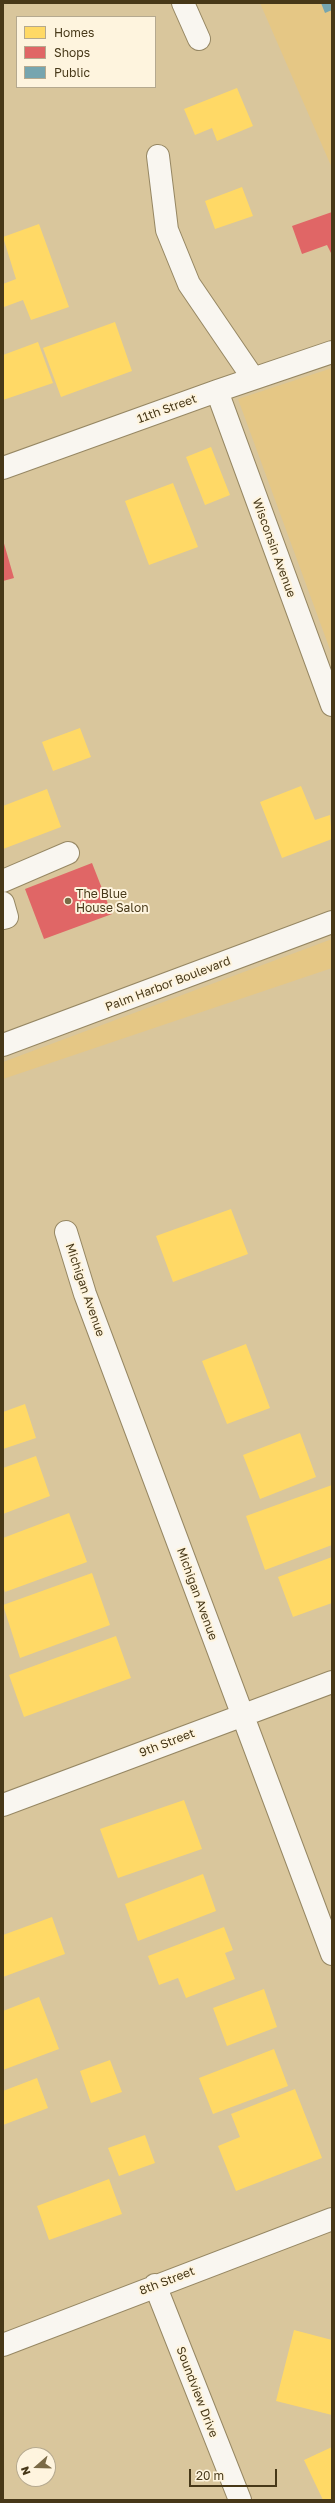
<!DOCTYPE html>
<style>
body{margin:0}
#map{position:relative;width:335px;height:2503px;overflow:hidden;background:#d9c69c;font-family:"Golos Text",sans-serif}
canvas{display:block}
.frame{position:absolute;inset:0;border:4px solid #473818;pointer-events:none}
.legend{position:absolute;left:16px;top:16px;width:140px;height:72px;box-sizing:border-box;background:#fef4de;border:1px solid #b5a98f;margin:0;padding:5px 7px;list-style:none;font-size:12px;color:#473818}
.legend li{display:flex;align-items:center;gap:8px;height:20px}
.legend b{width:20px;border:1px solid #b5a98f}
.north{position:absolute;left:16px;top:2447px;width:40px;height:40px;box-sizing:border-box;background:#fef4de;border:1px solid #b5a98f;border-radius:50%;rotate:250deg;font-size:11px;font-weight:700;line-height:16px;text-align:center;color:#473818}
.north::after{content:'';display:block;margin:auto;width:14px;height:18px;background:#7a6a46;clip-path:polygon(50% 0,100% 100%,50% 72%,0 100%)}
.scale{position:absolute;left:189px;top:2469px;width:88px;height:18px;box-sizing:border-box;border:2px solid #473818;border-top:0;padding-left:5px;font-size:12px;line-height:14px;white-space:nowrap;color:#473818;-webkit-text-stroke:3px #fef4de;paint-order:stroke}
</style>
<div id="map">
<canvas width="335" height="2503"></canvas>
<div class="frame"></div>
<ul class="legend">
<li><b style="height:11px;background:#ffd966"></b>Homes</li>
<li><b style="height:11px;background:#e06666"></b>Shops</li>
<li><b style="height:11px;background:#76a5af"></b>Public</li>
</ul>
<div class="north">N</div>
<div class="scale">20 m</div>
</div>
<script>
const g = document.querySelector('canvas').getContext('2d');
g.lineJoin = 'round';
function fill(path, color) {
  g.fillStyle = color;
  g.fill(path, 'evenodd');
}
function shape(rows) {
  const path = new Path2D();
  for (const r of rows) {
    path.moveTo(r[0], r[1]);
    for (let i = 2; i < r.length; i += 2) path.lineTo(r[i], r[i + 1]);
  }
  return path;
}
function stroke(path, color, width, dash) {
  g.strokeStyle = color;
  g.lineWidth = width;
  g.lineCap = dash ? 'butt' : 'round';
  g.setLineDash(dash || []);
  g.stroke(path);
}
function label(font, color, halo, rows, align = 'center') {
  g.font = font + ' "Golos Text",sans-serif';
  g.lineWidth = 4;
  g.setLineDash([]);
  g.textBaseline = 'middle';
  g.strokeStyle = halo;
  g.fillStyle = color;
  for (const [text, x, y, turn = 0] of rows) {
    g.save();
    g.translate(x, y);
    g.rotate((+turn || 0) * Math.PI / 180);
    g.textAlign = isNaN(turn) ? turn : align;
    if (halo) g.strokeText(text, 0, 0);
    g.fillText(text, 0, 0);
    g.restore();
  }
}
fill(shape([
 [260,3,332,3,332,168],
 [332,368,332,655,238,399],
 [332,939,332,968,3,1079,3,1062]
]), '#e5c785');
fill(shape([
 [237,88,253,126,217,141,212,128,195,135,184,109],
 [242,187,253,216,215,229,205,201],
 [39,224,69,307,31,320,23,300,4,307,3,303,3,284,16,279,3,237],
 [115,322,132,371,61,397,43,348],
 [38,342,53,383,3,400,3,355],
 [211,447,230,495,205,505,186,457],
 [173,483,198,547,149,565,125,501],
 [80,728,91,757,53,771,42,742],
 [301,786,315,820,330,815,332,839,282,858,260,802],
 [47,789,61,827,3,849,3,806],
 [231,1209,248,1254,173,1282,156,1236],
 [246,1344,270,1408,227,1424,202,1361],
 [25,1404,36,1438,3,1449,3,1412],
 [300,1433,316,1477,260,1499,243,1455],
 [36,1456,50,1496,3,1514,3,1468],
 [332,1485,332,1545,265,1570,246,1516],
 [69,1513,87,1562,5,1592,3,1586,3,1538],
 [332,1557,332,1603,293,1617,278,1577],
 [92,1573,110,1625,20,1658,3,1605],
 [116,1636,131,1678,24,1717,9,1675],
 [184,1800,202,1849,118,1878,100,1829],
 [203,1874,216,1911,138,1941,125,1904],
 [52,1917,65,1954,3,1977,3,1935],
 [224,1927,233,1950,225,1953,235,1979,186,1998,178,1978,159,1985,148,1956],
 [264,1989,277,2027,227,2046,213,2008],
 [39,1997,59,2049,3,2070,3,2011],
 [274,2049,288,2086,213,2114,199,2078],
 [110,2060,122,2092,91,2103,80,2071],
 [37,2078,48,2108,3,2125,3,2091],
 [295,2089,322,2158,236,2191,218,2146,240,2137,231,2114],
 [145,2135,155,2163,119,2176,108,2148],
 [109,2179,122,2214,49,2240,37,2206],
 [294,2330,332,2340,332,2415,276,2401],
 [332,2447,332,2500,323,2500,304,2460]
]), '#ffd966');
fill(shape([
 [332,212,332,255,327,245,302,254,292,226],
 [3,540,14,578,3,581],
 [92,863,112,914,44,939,25,889]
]), '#e06666');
fill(shape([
 [321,3,332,3,332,10,325,13]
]), '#76a5af');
const minor = shape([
 [183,3,199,39],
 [158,156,167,230,189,284,253,378],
 [217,391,332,705],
 [3,468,217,391,332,352],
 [3,881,68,853],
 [3,903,7,917,3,918],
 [66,1232,85,1294,332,1954],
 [3,1805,332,1682],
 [155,2285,240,2500],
 [3,2345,332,2219]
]);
const major = shape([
 [3,1045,332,922]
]);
stroke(minor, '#968763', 24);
stroke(major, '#968763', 24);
stroke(minor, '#f9f6f0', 22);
stroke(major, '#f9f6f0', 22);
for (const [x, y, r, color] of [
 [68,901,4,"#7a6a46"]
]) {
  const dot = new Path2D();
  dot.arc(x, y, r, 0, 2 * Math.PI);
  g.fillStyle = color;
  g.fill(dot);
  stroke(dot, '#fef4de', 1.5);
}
label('12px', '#473818', '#fef4de', [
 ["11th Street",167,409,-20],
 ["Wisconsin Avenue",274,548,70],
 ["Palm Harbor Boulevard",168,984,-21],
 ["Michigan Avenue",85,1290,71],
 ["Michigan Avenue",197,1594,70],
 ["9th Street",167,1743,-21],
 ["8th Street",167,2281,-21],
 ["Soundview Drive",197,2392,69]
]);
label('12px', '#473818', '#fef4de', [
 ["The Blue",76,894],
 ["House Salon",76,908]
], 'left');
</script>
